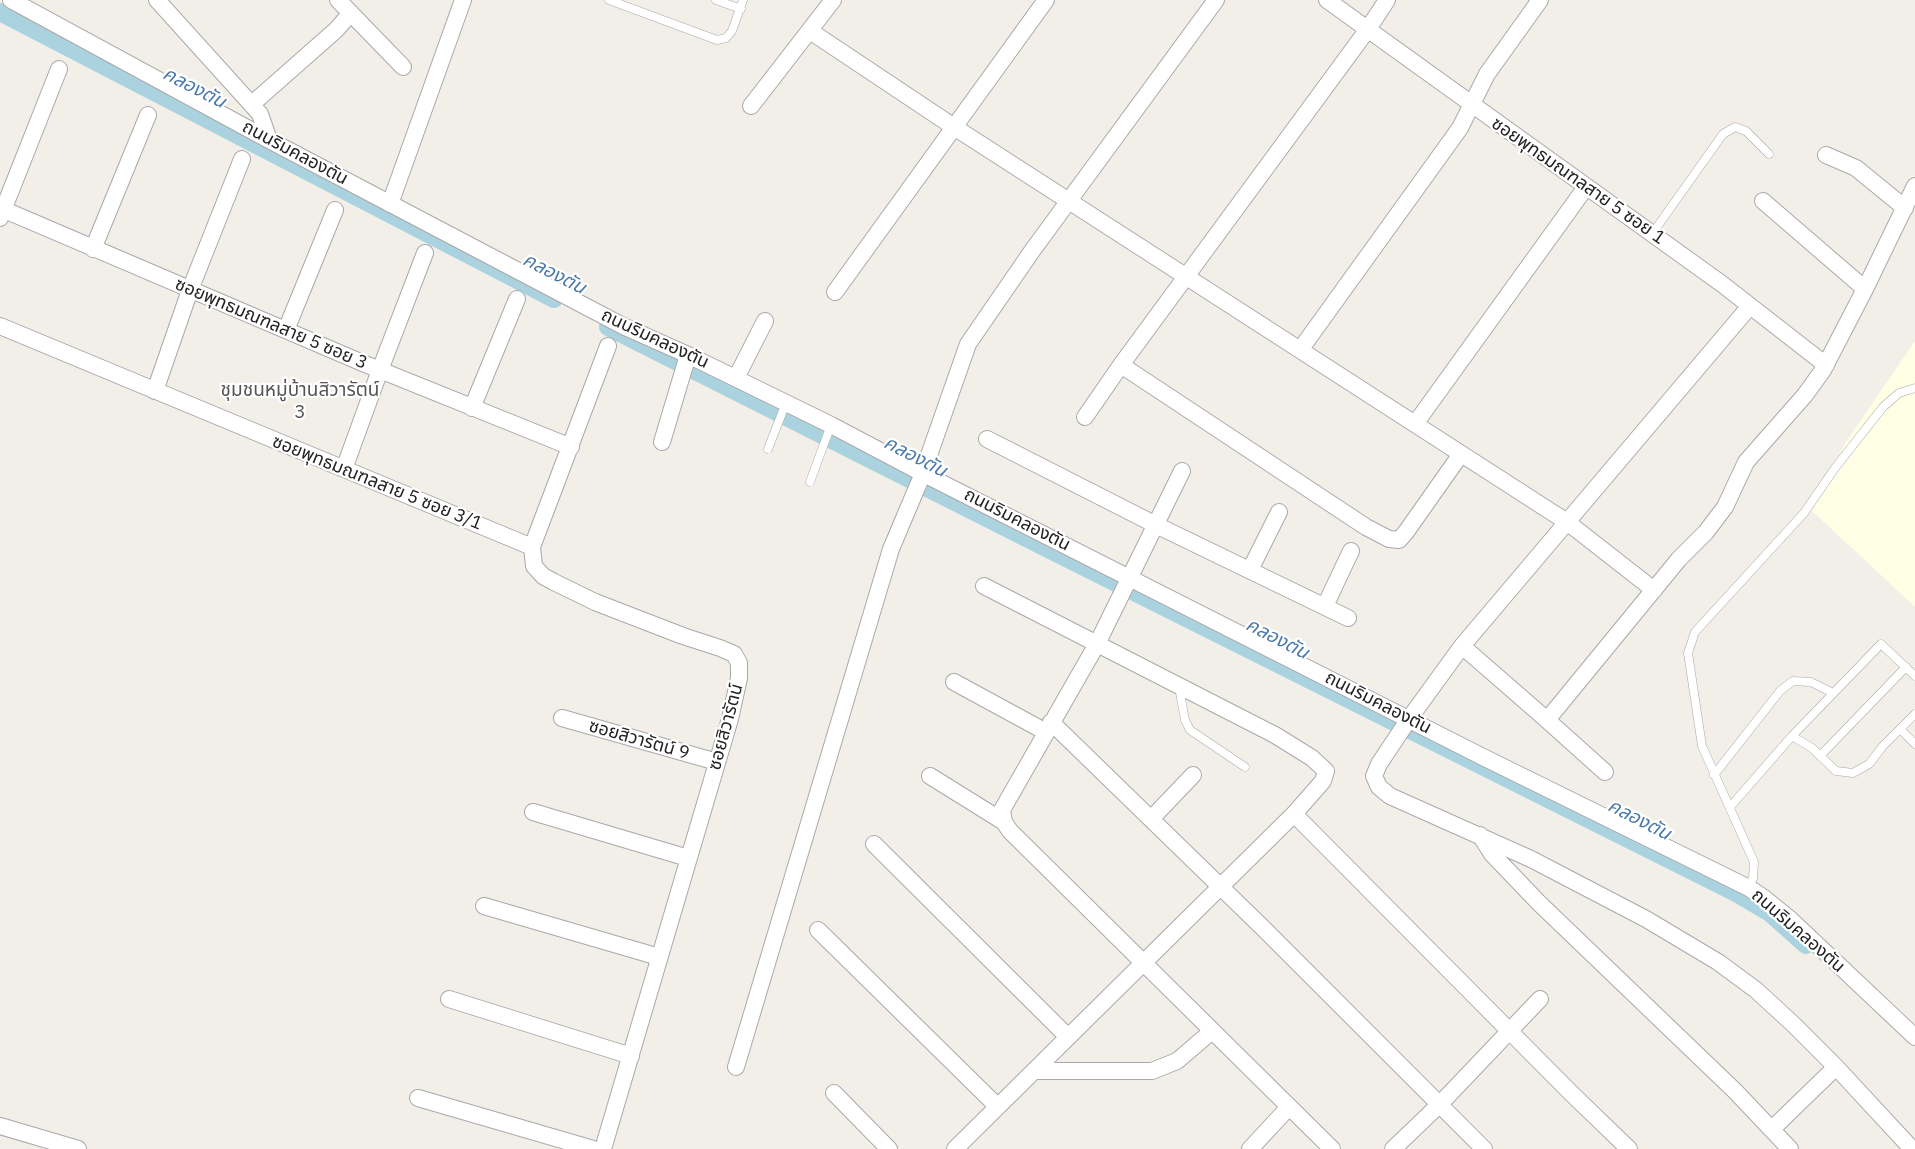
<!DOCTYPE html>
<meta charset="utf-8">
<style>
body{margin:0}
canvas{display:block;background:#f2efe9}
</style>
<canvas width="1915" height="1149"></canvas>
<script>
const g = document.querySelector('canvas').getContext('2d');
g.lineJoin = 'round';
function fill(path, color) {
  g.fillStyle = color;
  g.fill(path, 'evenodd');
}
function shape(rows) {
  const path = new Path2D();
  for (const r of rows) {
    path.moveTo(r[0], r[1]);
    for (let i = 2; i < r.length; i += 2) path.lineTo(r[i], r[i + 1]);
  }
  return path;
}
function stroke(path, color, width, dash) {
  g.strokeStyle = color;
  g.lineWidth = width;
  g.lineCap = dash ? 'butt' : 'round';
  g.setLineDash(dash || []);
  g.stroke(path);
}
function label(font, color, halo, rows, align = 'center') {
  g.font = font + ' "IBM Plex Sans","Noto Sans Thai",sans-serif';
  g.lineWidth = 4.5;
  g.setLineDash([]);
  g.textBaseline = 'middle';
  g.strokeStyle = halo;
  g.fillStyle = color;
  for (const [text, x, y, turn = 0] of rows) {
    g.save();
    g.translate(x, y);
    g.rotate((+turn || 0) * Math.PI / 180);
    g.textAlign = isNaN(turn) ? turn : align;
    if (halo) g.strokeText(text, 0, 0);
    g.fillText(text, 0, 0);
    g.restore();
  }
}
fill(shape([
 [1915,341,1915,606,1914,606,1810,509,1846,442]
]), '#ffffe5');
stroke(shape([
 [0,12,554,299],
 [608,327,1048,549,1736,893,1770,913,1806,945]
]), '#aad3df', 18);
const lane = shape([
 [609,0,717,40,726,38,732,31,743,0],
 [716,0,741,9],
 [1652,234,1723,134,1735,127,1746,131,1769,154],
 [768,449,786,403],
 [810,482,831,425],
 [1179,687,1185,720,1190,730,1245,767],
 [1900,729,1915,744],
 [1792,736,1812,748,1836,771,1853,773,1869,764,1883,746,1915,714],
 [1820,756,1906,667],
 [1714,775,1780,691,1793,681,1811,682,1833,693],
 [1730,807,1792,736,1881,644,1915,676],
 [1749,888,1753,878,1754,862,1702,746,1688,653,1695,632,1804,513,1835,468,1883,407,1899,393,1915,388]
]);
const street = shape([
 [11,0,269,140,623,326,688,355,831,425,922,473,1485,758,1749,888,1764,898,1791,920,1915,1037],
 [157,0,260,114,269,140],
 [338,0,403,67],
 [1327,0,1722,284,1826,365],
 [810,31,954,127,1567,522,1654,590],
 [252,104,336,30,351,13],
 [751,106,833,0],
 [1826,155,1856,168,1905,208],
 [1763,201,1865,289],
 [390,204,463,0],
 [0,208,365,364,571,447],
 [0,218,59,69],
 [93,249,148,115],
 [835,292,1046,0],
 [1750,306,1462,646,1409,719,1379,764,1374,776,1379,787,1390,796,1531,859,1646,919,1718,962,1756,990,1794,1025,1836,1067,1912,1149],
 [0,326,532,547],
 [286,330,335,210],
 [1300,350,1460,128,1487,74,1540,0],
 [1121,365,1366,527,1389,539,1399,540,1406,532,1461,454],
 [736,378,765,321],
 [155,391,190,290,242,159],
 [472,408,517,299],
 [1085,417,1121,365,1368,29,1387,0],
 [1415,424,1586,187],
 [987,439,1156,525,1348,618],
 [662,442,688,355],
 [344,469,380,370,425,253],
 [1182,471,1097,644,1002,810,1004,822,1010,831,1332,1149],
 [1250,570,1279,512],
 [1325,606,1351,551],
 [1462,646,1547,720],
 [954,682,1046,732],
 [562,718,717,762],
 [1051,722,1263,928,1484,1149],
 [1605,772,1547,720,1679,559,1706,532,1725,507,1746,462,1805,395,1823,370,1865,289,1915,186],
 [930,776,1004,822],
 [533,812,688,858],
 [1294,814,1572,1094,1629,1149],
 [1151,819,1193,775],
 [1480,835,1492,854,1539,903,1735,1091,1790,1149],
 [874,844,1068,1037],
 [484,906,659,957],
 [818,930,997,1106],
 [449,999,631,1056],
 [736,1067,891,549,921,478,968,344,1032,251,1216,0],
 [1035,1071,1152,1071,1177,1061,1212,1031],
 [834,1093,889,1149],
 [418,1098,593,1149],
 [0,1126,78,1149],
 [1772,1129,1836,1067],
 [603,1149,730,719,739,678,739,663,734,654,720,648,683,636,595,602,554,582,543,576,534,566,532,547,608,346],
 [955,1149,1294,814,1323,781,1326,771,1312,758,1275,735,984,586],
 [1250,1149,1289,1107],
 [1393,1149,1440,1104,1540,999]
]);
stroke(lane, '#a9a9a9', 9);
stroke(street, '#a9a9a9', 18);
stroke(lane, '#fff', 8);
stroke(street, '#fff', 16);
label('18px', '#222', '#fff', [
 ["ถนนริมคลองตัน",295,153,28],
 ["ซอยพุทธมณฑลสาย 5 ซอย 1",1578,181,35],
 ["ซอยพุทธมณฑลสาย 5 ซอย 3",271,324,23],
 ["ถนนริมคลองตัน",655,339,25],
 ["ซอยพุทธมณฑลสาย 5 ซอย 3/1",377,483,22],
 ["ถนนริมคลองตัน",1017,520,27],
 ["ถนนริมคลองตัน",1378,703,27],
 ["ซอยสิวารัตน์",726,727,-75],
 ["ซอยสิวารัตน์ 9",639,740,16],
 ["ถนนริมคลองตัน",1798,931,41]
]);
label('italic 19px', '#4a7aab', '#fff', [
 ["คลองตัน",194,88,27],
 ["คลองตัน",554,274,27],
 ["คลองตัน",915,457,27],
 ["คลองตัน",1277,639,27],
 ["คลองตัน",1639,820,27]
]);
label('19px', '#555', '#fff', [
 ["ชุมชนหมู่บ้านสิวารัตน์",300,391],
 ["3",300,413]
]);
</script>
